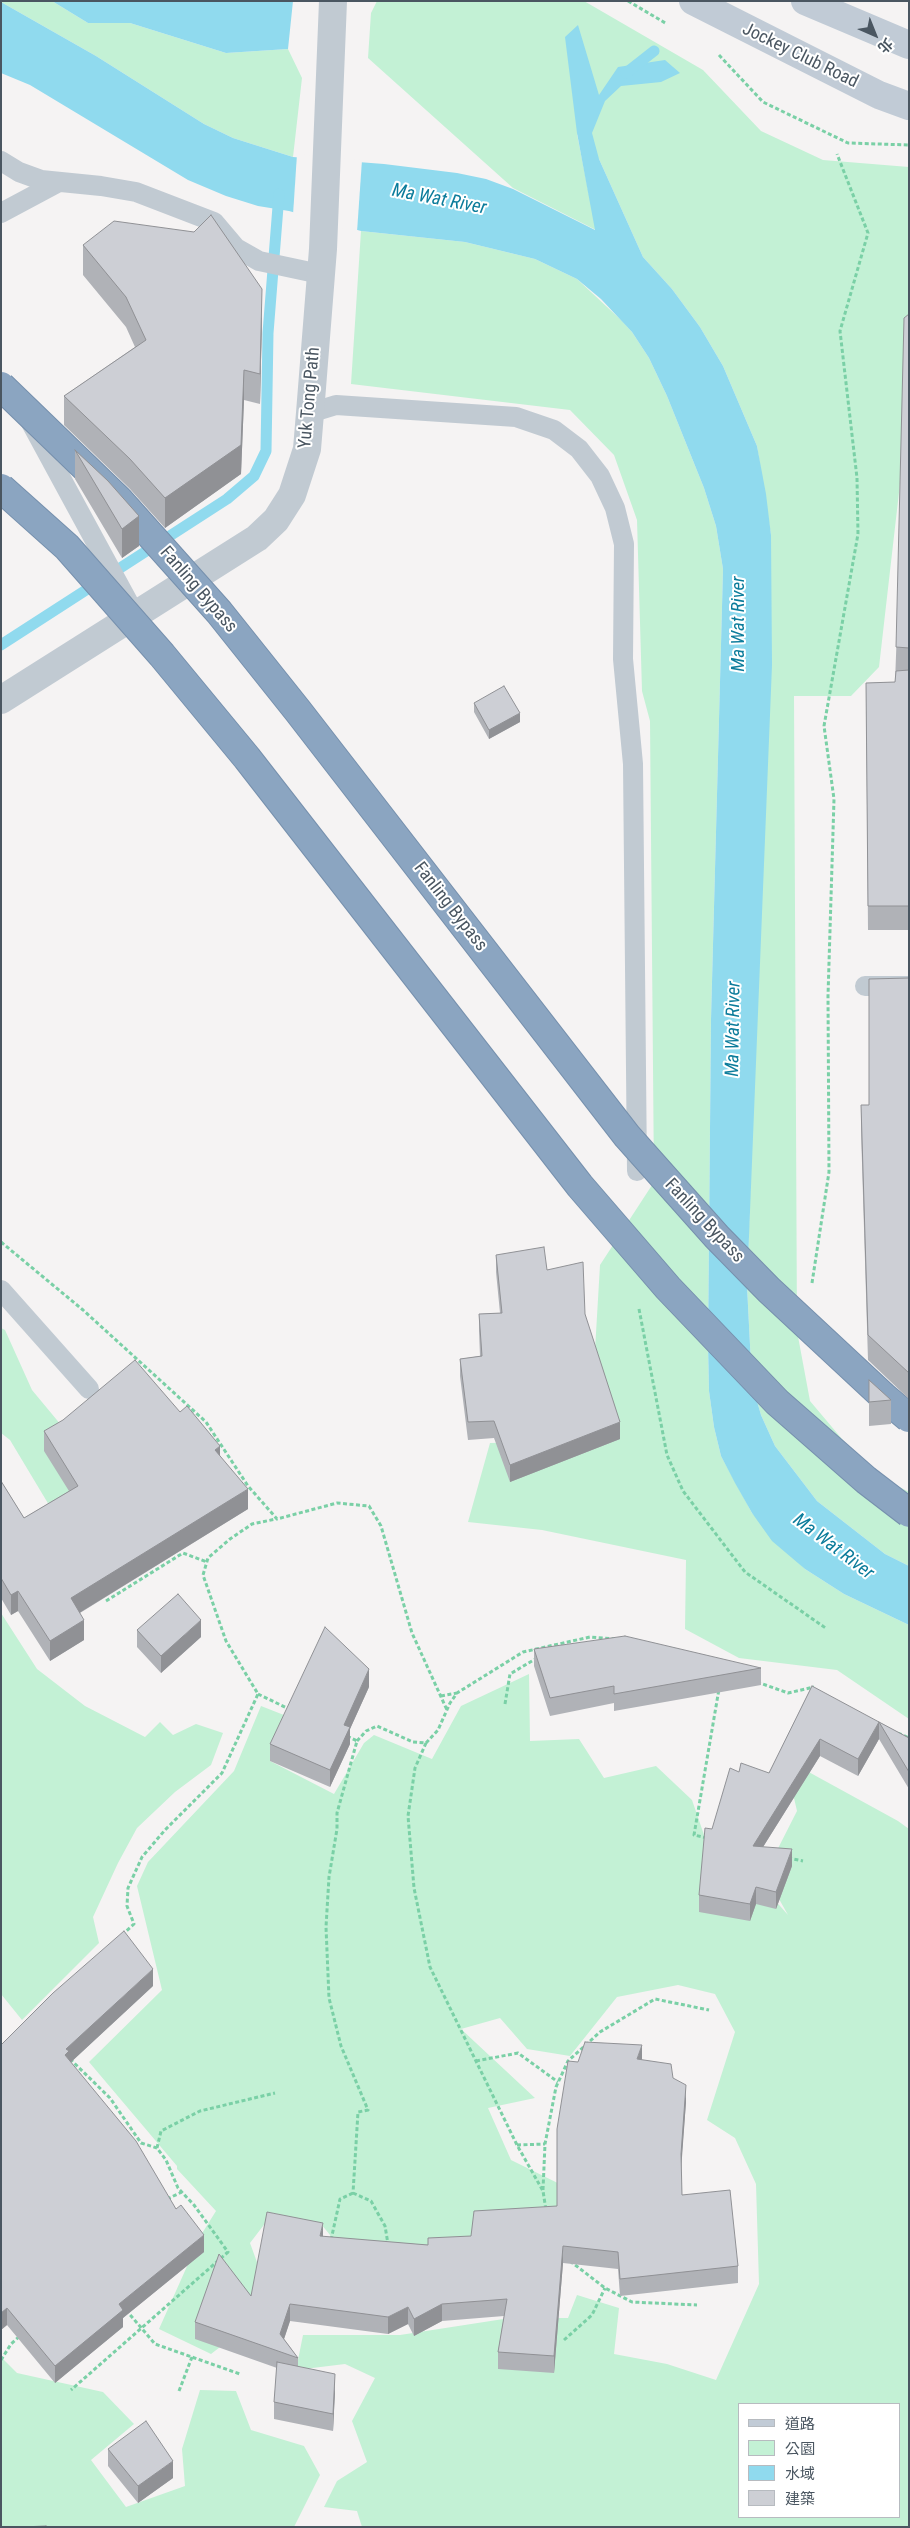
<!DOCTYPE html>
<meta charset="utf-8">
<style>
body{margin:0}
#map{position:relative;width:910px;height:2528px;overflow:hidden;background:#f5f3f3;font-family:"Roboto Condensed","Noto Sans TC",sans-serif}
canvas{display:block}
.frame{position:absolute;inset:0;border:2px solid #4a5661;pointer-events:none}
.legend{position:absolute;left:738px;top:2403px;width:162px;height:115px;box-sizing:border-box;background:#fff;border:1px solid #b7bbc0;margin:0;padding:6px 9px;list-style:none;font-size:15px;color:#4a5661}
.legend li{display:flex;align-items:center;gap:10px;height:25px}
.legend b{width:25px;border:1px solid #b7bbc0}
.north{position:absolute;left:850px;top:10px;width:50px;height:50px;-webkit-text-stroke:4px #fff;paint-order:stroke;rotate:136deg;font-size:14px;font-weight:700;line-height:20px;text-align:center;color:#4a5661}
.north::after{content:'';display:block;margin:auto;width:18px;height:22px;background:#4a5661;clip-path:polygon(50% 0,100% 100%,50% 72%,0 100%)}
</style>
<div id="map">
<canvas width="910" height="2528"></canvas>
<div class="frame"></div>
<ul class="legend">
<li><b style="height:6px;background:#c1cbd6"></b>道路</li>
<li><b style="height:14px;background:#c3f1d5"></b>公園</li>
<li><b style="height:14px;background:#90daee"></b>水域</li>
<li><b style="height:14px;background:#cdcfd5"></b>建築</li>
</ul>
<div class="north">北</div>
</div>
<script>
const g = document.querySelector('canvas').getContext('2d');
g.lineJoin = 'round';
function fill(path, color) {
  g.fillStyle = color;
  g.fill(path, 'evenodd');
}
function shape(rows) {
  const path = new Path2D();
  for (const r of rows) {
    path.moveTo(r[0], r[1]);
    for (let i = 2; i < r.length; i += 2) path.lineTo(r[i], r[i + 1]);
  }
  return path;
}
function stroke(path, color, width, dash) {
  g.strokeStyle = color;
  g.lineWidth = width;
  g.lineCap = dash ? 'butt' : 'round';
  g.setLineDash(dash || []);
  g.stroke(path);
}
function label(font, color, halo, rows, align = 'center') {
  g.font = font + ' "Roboto Condensed",sans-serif';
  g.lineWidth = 4;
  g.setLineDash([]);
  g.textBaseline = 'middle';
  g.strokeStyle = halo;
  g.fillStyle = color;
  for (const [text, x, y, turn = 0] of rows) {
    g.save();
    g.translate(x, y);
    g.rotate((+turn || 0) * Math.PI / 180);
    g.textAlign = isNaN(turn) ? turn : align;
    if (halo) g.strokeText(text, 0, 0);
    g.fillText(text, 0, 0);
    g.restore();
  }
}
fill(shape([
 [52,1,88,23,130,23,226,53,288,49,302,78,293,157,233,138,204,124,96,56,1,2],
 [377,1,584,1,703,70,761,131,823,160,909,167,909,405,879,667,851,696,794,696,797,1331,810,1401,869,1471,909,1492,909,1566,885,1554,817,1501,775,1446,761,1415,752,1384,747,1286,771,574,771,535,757,446,723,366,700,327,672,289,643,257,599,159,577,134,596,230,513,188,368,58,371,13],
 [361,231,465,242,535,259,577,279,621,320,632,332,649,358,667,396,704,488,716,526,723,569,711,1019,708,1344,709,1391,714,1427,721,1456,752,1513,805,1569,844,1594,909,1625,909,1719,837,1670,739,1658,685,1629,686,1560,542,1530,468,1522,490,1443,609,1441,593,1384,600,1265,654,1182,650,721,642,691,637,520,614,455,570,410,351,384],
 [1,1328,5,1330,32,1390,125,1502,70,1540,10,1440,1,1433],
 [1,1613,37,1669,85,1706,145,1737,160,1722,173,1735,196,1724,223,1733,211,1765,175,1792,137,1828,118,1863,93,1917,99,1943,22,2020,1,1994],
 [529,1674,530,1741,579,1739,604,1778,656,1766,692,1800,714,1864,773,1898,788,1915,765,1874,797,1811,785,1759,898,1821,909,1829,909,2527,362,2527,357,2511,324,2507,337,2481,367,2462,352,2421,375,2378,345,2364,296,2370,303,2335,400,2335,510,2318,568,2318,577,2295,619,2308,614,2354,667,2364,716,2380,759,2284,756,2184,735,2138,707,2120,735,2032,715,1994,678,1985,617,1997,570,2056,527,2049,500,2018,461,2029,535,2098,488,2108,511,2160,586,2197,452,2248,339,2246,321,2224,273,2213,250,2243,273,2306,211,2354,159,2329,201,2235,216,2211,177,2169,177,2166,89,2062,162,1990,137,1886,148,1862,234,1771,261,1706,289,1717,270,1761,334,1794,364,1743,374,1735,432,1759,461,1706],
 [739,2404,899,2404,899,2517,739,2517],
 [1,2357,17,2373,103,2392,134,2424,91,2460,126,2507,185,2486,182,2449,200,2390,236,2391,251,2430,304,2446,320,2475,294,2527,1,2527]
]), '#c3f1d5');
fill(shape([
 [52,1,293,1,288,49,226,53,130,23,88,23],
 [1,2,96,56,204,124,233,138,293,157,384,164,457,173,486,179,513,189,595,230,577,133,565,37,578,25,599,95,618,67,665,60,680,73,661,82,621,86,605,101,592,133,599,159,643,257,672,289,700,327,723,366,757,446,766,494,771,535,772,665,747,1286,752,1384,761,1415,775,1446,817,1501,885,1554,909,1566,909,1625,844,1594,805,1569,772,1541,752,1513,735,1483,721,1456,714,1427,709,1391,708,1344,711,1019,723,569,716,526,704,488,667,396,649,358,632,332,601,299,577,279,535,259,465,242,361,231,289,211,258,206,226,196,188,180,30,85,1,73]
]), '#90daee');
fill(shape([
 [297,154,362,160,357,232,293,215]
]), '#f5f3f3');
stroke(shape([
 [626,73,654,51],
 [1,645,227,499,254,476,266,451,268,333,279,194]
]), '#90daee', 11);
stroke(shape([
 [628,1,667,24],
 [719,55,763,102,848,143,909,145],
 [1,1242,83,1310,206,1422,248,1486,277,1519,337,1503,369,1506,381,1526,412,1633,447,1710],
 [812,1283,829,1172,828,996,834,799,824,726,858,534,857,478,840,331,868,233,837,154],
 [639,1309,667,1455,683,1491,745,1572,827,1629],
 [106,1601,183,1553,207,1562],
 [757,1682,788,1693,814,1687],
 [258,1694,289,1709],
 [441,1696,457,1693],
 [505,1704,510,1674,537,1658],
 [898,1733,909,1738],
 [347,1736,357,1741,337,1813,337,1829,329,1877,326,1927,329,1998,341,2046,368,2110,358,2112,353,2193],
 [357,1741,366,1731,377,1726,413,1742,426,1743,438,1730,450,1703,457,1693,523,1652,590,1637,615,1639],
 [426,1743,415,1768,408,1816,414,1888,430,1967,517,2145,543,2191,546,2210],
 [707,1838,694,1835,719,1689],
 [788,1858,803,1861],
 [122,1935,134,1924,127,1906,128,1888,142,1857,165,1830,222,1773,258,1694,226,1641,203,1575,208,1558,230,1539,252,1524,276,1519],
 [70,2059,110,2098,141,2143,157,2148,166,2160,178,2188,194,2205,228,2252,71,2390],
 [476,2061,518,2053,558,2082],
 [517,2145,545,2144],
 [157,2148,161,2131,200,2111,275,2093],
 [543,2190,545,2144,556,2087,568,2061,600,2032,655,1999,709,2010],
 [353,2193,371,2201,385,2226,388,2244],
 [167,2199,182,2192],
 [331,2240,340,2199,353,2193],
 [570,2261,605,2288,632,2302,697,2305],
 [126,2310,155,2344,240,2374],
 [564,2340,592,2315,605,2288],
 [1,2360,11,2344,21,2335],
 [179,2391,192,2357]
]), '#7ad0a6', 3, [4, 2.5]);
stroke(shape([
 [1,161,19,172,41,180,101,186,136,192,214,222,236,248,259,261,320,274],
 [1,213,59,182],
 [310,413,336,405,516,417,554,430,579,449,600,476,615,508,624,544,623,659,633,764,637,1171],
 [30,421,132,609],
 [865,986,909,986],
 [1,1290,89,1389]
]), '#c1cad2', 20);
stroke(shape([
 [1,700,257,538,276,520,292,495,307,449,310,413,323,249,333,1]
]), '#c1cad2', 28);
stroke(shape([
 [693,1,879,95,909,106],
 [805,1,909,45]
]), '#c1cbd6', 28);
const highwayBridge = shape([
 [1,386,119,500,219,612,298,711,627,1136,717,1237,769,1290,884,1397,909,1418],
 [1,488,67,547,162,655,247,758,580,1186,668,1288,777,1402,866,1480,909,1513]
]);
stroke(highwayBridge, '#7690ad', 30, []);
stroke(highwayBridge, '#8ba5c1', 28);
fill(shape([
 [83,245,262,318,260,404,244,400,241,474,165,528,130,489,64,425,64,396,135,347,126,327,83,275],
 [909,314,909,930,868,930,866,683,895,682],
 [75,450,139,546,122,558,75,479],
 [474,703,520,722,489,739,474,712],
 [909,978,909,1399,868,1360,861,1130,861,1105,869,1105],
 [496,1255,547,1270,585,1314,620,1439,510,1482,494,1438,468,1440,460,1376,460,1359,480,1356,479,1331,479,1314,500,1313,496,1272],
 [869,1380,891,1400,891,1424,869,1426],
 [908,1408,909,1408,909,1438,908,1433],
 [180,1412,220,1457,248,1509,80,1613,84,1640,50,1661,18,1611,11,1615,1,1598,1,1481,24,1518,69,1491,44,1451,44,1431],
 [137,1630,201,1637,161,1673,137,1647],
 [534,1649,761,1668,761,1685,614,1711,614,1703,550,1716,534,1666],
 [812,1686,879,1739,858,1776,820,1756,763,1847,792,1866,776,1909,756,1904,750,1921,699,1912,699,1895,739,1772,769,1773],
 [369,1687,350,1729,350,1744,330,1787,270,1761,270,1744],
 [879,1722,909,1738,909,1789,879,1739],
 [153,1986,71,2062,176,2209,204,2252,123,2318,123,2327,55,2383,7,2325,1,2330,1,2045],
 [642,2060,673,2078,686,2102,681,2165,682,2195,738,2266,738,2283,620,2296,618,2269,563,2263,554,2373,498,2369,498,2352,504,2316,442,2321,414,2336,408,2324,388,2334,290,2321,284,2339,298,2358,298,2366,335,2391,333,2431,274,2419,274,2402,277,2368,195,2339,195,2322,251,2296,323,2237,428,2245,471,2236,557,2206,578,2062],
 [108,2449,173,2478,138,2503,108,2466]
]), '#b0b2b7');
fill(shape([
 [262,289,262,318,260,404,260,374],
 [244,370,244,400,241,474,165,528,165,498],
 [139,516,139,546,122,558,122,529],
 [520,713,520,722,489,739,489,730],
 [620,1422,620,1439,510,1482,510,1465],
 [220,1446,220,1466,215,1450],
 [248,1489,248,1509,71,1618,71,1598],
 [18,1591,18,1611,11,1615,11,1595],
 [84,1620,84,1640,50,1661,50,1641],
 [201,1620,201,1637,161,1673,161,1656],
 [369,1669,369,1687,350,1729,350,1744,330,1787,330,1770,344,1725],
 [879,1722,879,1739,858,1776,858,1759],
 [820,1739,820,1756,753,1863,753,1846],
 [792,1849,792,1866,776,1909,776,1892],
 [756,1887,756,1904,750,1921,750,1904],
 [153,1969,153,1986,69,2064,65,2055,66,2049],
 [642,2045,642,2062,637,2059],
 [686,2085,686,2102,681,2171,681,2154],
 [323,2223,323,2240,320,2236],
 [204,2235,204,2252,123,2318,123,2327,55,2383,55,2366,119,2304],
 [563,2246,563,2263,554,2373,554,2356],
 [290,2304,290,2321,280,2351,280,2334],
 [442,2304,442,2321,414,2336,414,2319],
 [408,2307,408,2324,388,2334,388,2317],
 [7,2308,7,2325,1,2330,1,2313],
 [335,2374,335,2391,333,2431,333,2414],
 [173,2461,173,2478,138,2503,138,2486]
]), '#909195');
const building = shape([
 [211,215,262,289,260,374,244,370,241,445,165,498,130,459,64,396,146,340,126,297,83,245,114,221,194,232,211,215],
 [909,314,909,648,896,647,904,318,909,314],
 [75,450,108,481,139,516,122,529,75,450],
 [909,670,909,906,868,906,866,683,895,682,896,671,909,670],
 [504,686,520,713,489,730,474,703,504,686],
 [909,978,909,1373,868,1335,861,1105,869,1105,869,979,909,978],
 [544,1247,547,1270,583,1262,585,1314,620,1422,510,1465,494,1421,468,1422,460,1359,482,1356,479,1314,502,1313,496,1255,544,1247],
 [135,1360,180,1412,187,1406,220,1446,215,1450,248,1489,71,1598,84,1620,50,1641,18,1591,11,1595,1,1578,1,1481,24,1518,78,1486,44,1431,63,1420,135,1360],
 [869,1380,891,1400,869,1402,869,1380],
 [178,1594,201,1620,161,1656,137,1630,178,1594],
 [325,1627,369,1669,344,1725,350,1727,330,1770,270,1744,325,1627],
 [625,1636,761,1668,614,1694,614,1686,550,1698,534,1649,625,1636],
 [812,1686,879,1722,858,1759,820,1739,753,1846,792,1849,776,1892,756,1887,750,1904,699,1895,705,1828,712,1829,730,1768,739,1772,741,1763,769,1773,812,1686],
 [879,1722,909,1738,909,1772,879,1722],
 [124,1931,153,1969,66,2049,69,2051,65,2055,136,2141,176,2209,181,2205,204,2235,119,2304,123,2310,55,2366,7,2308,1,2313,1,2045,53,1993,124,1931],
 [585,2042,642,2045,637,2059,671,2064,673,2078,686,2085,681,2154,682,2195,730,2190,738,2266,620,2279,618,2252,563,2246,554,2356,498,2352,507,2299,442,2304,414,2319,408,2307,388,2317,290,2304,280,2334,298,2358,195,2322,219,2254,251,2296,267,2212,323,2223,320,2236,428,2245,428,2238,471,2236,474,2211,557,2206,557,2129,568,2061,578,2062,585,2042],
 [277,2362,335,2374,333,2414,274,2402,277,2362],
 [146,2421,173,2461,138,2486,108,2449,146,2421],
 [46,2526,46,2527,21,2527,46,2526]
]);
fill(building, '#cdcfd5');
stroke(building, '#909195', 1);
label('18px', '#4a5661', '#fff', [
 ["Jockey Club Road",800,56,26],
 ["Yuk Tong Path",310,398,-85],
 ["Fanling Bypass",198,590,49],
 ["Fanling Bypass",450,907,52],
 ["Fanling Bypass",704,1221,47]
]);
label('italic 19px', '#0c7c9b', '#fff', [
 ["Ma Wat River",439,200,11],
 ["Ma Wat River",739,624,-90],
 ["Ma Wat River",734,1029,-89],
 ["Ma Wat River",833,1547,37]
]);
</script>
